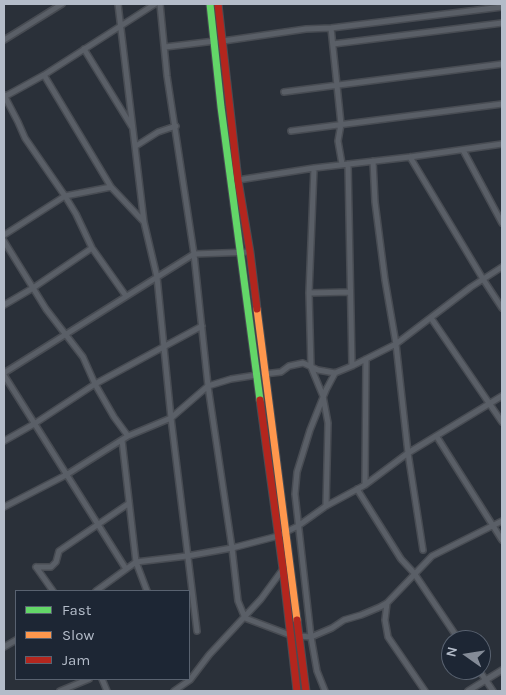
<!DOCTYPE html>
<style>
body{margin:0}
#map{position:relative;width:506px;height:695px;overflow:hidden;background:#2a3039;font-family:Karla,sans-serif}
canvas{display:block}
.frame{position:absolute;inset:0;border:5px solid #b4bcc9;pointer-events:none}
.legend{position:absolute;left:15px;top:590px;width:175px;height:90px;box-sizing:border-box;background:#1d2634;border:1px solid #596270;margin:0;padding:6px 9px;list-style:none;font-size:15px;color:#b4bcc9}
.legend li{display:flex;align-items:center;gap:10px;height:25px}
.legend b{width:25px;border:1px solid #596270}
.north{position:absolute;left:441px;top:630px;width:50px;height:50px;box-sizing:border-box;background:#1d2634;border:1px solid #596270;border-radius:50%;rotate:283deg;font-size:14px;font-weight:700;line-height:20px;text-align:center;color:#b4bcc9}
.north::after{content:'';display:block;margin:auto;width:18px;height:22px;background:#848b97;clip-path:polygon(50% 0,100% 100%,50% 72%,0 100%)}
</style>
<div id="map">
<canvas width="506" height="695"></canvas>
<div class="frame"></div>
<ul class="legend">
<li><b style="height:6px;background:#63d668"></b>Fast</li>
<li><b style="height:6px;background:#ff974d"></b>Slow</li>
<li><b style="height:6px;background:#b3261e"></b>Jam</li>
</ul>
<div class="north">N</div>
</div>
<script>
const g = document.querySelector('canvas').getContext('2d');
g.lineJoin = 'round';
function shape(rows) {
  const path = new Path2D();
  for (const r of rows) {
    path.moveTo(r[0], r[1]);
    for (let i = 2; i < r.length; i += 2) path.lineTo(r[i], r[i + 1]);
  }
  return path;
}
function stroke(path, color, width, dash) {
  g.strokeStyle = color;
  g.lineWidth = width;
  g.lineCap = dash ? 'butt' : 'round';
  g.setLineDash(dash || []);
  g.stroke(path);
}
const street = shape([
 [118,4,144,222,157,277,171,418,197,631],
 [160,4,167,76,194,254,208,386,232,548,238,601,245,618,290,635],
 [331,28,341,124,338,141,342,164],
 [4,40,62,4],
 [223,41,306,29,331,28,502,7],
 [333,44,502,23],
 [165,47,215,41],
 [84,49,132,127],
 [44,75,111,187,144,222],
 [284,92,502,64],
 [4,95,18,122,25,138,65,196,76,214,92,248,126,296],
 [4,97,44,75,155,4],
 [291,131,502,104],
 [136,146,158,132,176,126],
 [463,150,502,223],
 [410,157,483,279,502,308],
 [373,161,375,202,385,280,396,344,408,453,423,550],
 [348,164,352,366],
 [314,168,309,293,311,367,323,396,328,423,326,506],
 [238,180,314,168,410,157,502,144],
 [4,235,65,196,111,187],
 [4,241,46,309,83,357,95,384,114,417,128,436],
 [309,293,350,292],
 [4,305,33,288,92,248],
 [431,318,502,422],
 [4,373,194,254,250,252],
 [264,374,281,372,289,366,303,363,318,370,335,373,352,366,396,344,471,287,502,267],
 [4,375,126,569],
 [437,437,502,540],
 [122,440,136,562,147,591],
 [4,441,34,424,95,384,202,326],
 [365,485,366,359],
 [357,489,401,559,414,573,459,640],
 [4,507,66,475,128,436,171,418,208,386,231,379,257,375],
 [36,567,51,567,56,562,59,551,128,504],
 [36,567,53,591],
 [96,591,136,562,187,556,232,548,278,536,298,526,326,506,365,485,408,453,502,396],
 [387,603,385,620,388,637,425,691],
 [299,636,311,637,332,628,344,620,361,615,380,607,387,603,432,556,502,521],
 [4,647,16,640],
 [479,670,493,691],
 [102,679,107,691],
 [60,691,89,679],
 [174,691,190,680,209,655,261,599,283,569],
 [325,691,317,671,311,637,295,494,297,472,310,430,326,390,335,373],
 [468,691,502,670]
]);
const fast = shape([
 [210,4,221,107,260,400]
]);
const slow = shape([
 [257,309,297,620]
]);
const jam = shape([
 [218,4,238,180,250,252,257,309],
 [260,400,283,569,297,691],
 [297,620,306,691]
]);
stroke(street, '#484c53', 8);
stroke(fast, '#484c53', 9);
stroke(slow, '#484c53', 9);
stroke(jam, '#484c53', 9);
stroke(street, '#5a5f67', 5);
stroke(fast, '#63d668', 7);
stroke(slow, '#ff974d', 7);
stroke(jam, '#b3261e', 7);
</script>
